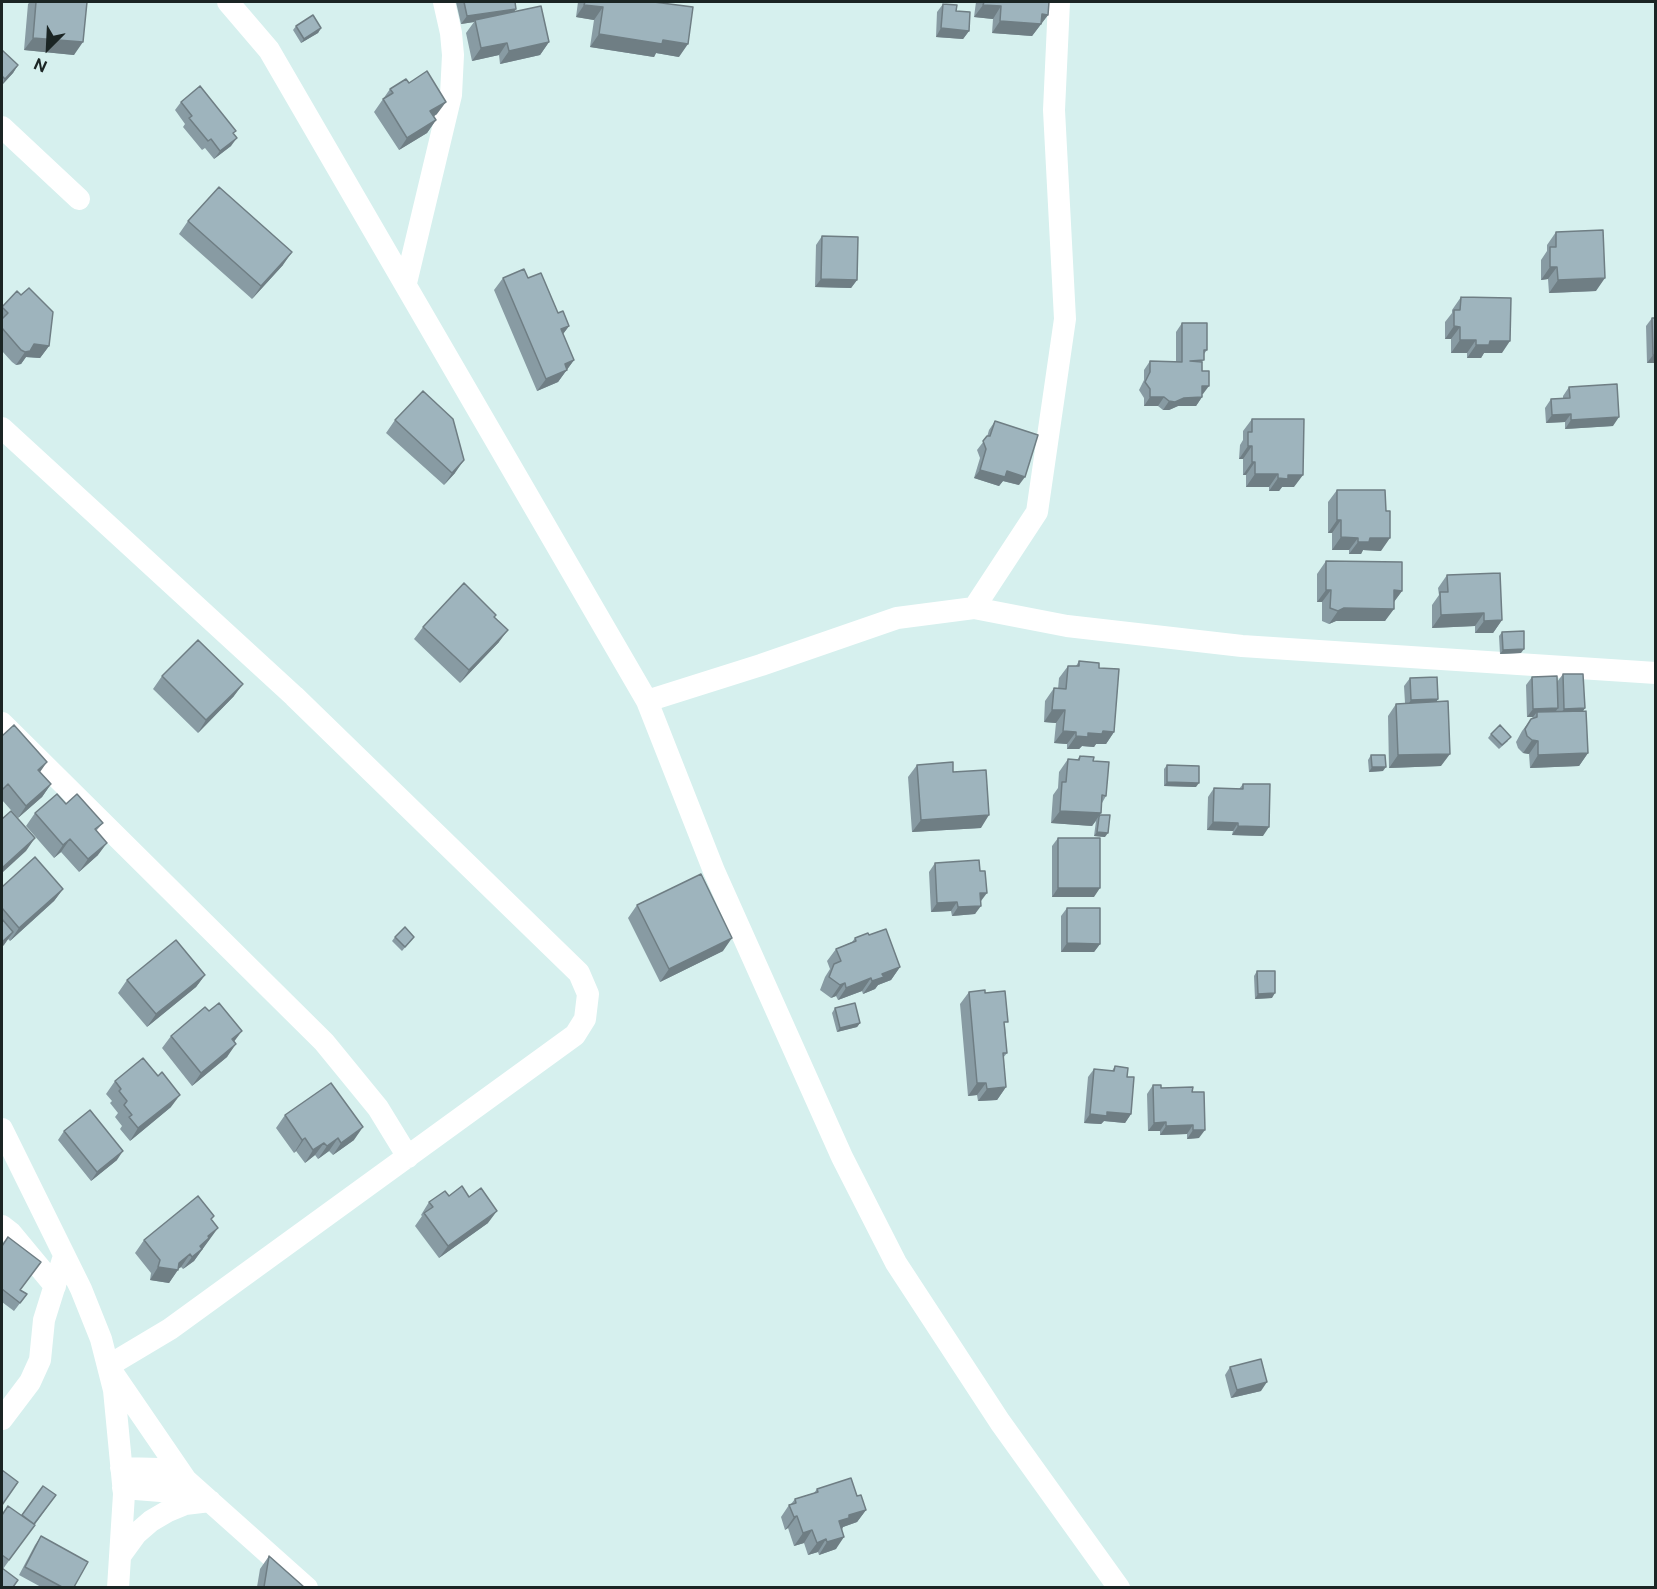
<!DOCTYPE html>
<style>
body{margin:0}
#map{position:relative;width:1657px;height:1589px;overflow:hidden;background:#d6f0ee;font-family:"Public Sans",sans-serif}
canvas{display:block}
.frame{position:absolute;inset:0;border:3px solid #1b2524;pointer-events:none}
.north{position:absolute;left:18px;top:18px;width:60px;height:60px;-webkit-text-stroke:4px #d6f0ee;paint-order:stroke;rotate:204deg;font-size:16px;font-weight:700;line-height:24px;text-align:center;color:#1b2524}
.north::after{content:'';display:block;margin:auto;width:21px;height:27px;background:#1b2524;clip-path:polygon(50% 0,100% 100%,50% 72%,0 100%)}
</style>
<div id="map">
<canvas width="1657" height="1589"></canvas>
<div class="frame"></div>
<div class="north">N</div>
</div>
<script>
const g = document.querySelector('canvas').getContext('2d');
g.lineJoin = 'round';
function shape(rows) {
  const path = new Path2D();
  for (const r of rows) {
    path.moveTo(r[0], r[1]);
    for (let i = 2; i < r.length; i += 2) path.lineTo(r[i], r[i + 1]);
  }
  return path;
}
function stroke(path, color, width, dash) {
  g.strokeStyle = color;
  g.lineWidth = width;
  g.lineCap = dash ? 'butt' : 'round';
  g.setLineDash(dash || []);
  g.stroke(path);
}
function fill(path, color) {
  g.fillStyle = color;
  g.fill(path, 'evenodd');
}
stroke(shape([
 [228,2,269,50,647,701,714,871,842,1157,896,1263,1000,1422,1119,1588],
 [2,127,79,199],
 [406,283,451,95,453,55,451,33,444,2],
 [2,428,294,696,579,973,588,994,585,1019,575,1035,170,1329,108,1366,186,1480],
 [974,608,1037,512,1065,319,1054,110,1059,2],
 [647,701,761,665,897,618,974,608,1067,626,1242,646,1656,673],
 [2,723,324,1042,378,1108,408,1157],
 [2,1129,81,1289,101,1339,114,1390,124,1494,118,1588],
 [2,1226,11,1233,55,1286],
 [2,1419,30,1382,40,1360,44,1320,64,1256],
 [121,1468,159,1469,173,1473,186,1480,307,1588],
 [123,1488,199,1494],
 [120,1556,136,1534,151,1521,168,1511,185,1504,210,1501]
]), '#fff', 22);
fill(shape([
 [30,2,87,2,74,55,24,50,28,4],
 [456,2,515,2,516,9,514,12,549,42,540,55,500,64,499,55,472,61,466,33,474,22,461,24],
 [578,2,654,2,679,57,656,53,654,57,590,47,594,20,576,17],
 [976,2,1049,2,1048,15,1032,36,992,33,993,19,974,17],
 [943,4,956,11,969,31,963,39,936,37,937,12],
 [296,26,321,28,318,33,301,43,293,30],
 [2,50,18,65,13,73,2,85],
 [409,83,437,114,433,117,436,120,427,133,399,150,374,112,390,89],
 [181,102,234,134,231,146,214,159,205,148,202,150,183,127,185,124,175,110],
 [188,221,283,265,252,299,179,234],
 [1556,232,1596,291,1549,293,1548,279,1541,280,1541,260,1547,251,1547,245],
 [822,236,857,280,851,288,815,287,816,245],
 [503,278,528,278,569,326,563,334,574,360,558,382,537,391,494,290],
 [21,295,49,346,40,358,26,357,21,364,16,365,12,362,2,351,2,307],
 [1461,297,1502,353,1484,353,1481,358,1467,358,1467,353,1451,353,1451,339,1445,339,1445,322,1452,313,1452,310],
 [1652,318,1656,363,1647,363,1646,326],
 [1182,323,1207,350,1204,354,1202,364,1203,394,1202,394,1202,397,1196,406,1178,406,1169,410,1163,410,1158,406,1144,406,1144,398,1139,390,1144,380,1144,370,1150,361,1176,362,1176,332],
 [1569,387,1613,426,1565,429,1565,422,1546,423,1545,408,1551,399,1563,398,1563,396],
 [1252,419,1294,487,1282,487,1279,491,1269,491,1269,487,1246,487,1246,475,1243,475,1243,459,1239,459,1240,445,1243,440,1243,431],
 [395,420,455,473,444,485,386,433],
 [995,421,1019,485,1003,481,999,486,974,478,980,458,977,450,987,437,989,430],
 [1337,490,1381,551,1363,550,1361,554,1349,554,1349,550,1332,550,1332,533,1328,533,1328,502],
 [1326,561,1402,591,1394,602,1385,621,1336,621,1329,624,1322,621,1322,602,1317,602,1317,574],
 [1447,575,1502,620,1493,633,1475,633,1475,626,1432,628,1432,605,1439,595,1438,588],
 [423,627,499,642,460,683,414,639],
 [1502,632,1521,653,1500,654,1499,636],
 [1079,661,1099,668,1114,732,1106,744,1096,744,1094,747,1082,746,1079,749,1067,749,1067,744,1054,743,1056,723,1044,722,1045,701,1054,688,1058,689,1059,678,1068,666,1076,666],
 [1563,674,1585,708,1583,711,1588,753,1579,766,1530,768,1529,754,1523,753,1518,748,1516,742,1522,731,1531,719,1533,717,1527,717,1526,685,1532,677,1557,682],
 [162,676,234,696,198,733,153,689],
 [1410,678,1438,699,1436,702,1441,766,1389,768,1388,716,1396,704,1405,703,1404,686],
 [1491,734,1508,741,1499,749,1488,738],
 [2,736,40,772,51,784,42,797,18,818,2,800],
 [1371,755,1383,771,1369,772,1368,760],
 [1080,756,1093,761,1106,796,1102,803,1100,815,1105,837,1094,836,1096,821,1092,826,1051,823,1053,795,1058,788,1059,772,1068,759,1077,760],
 [917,765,953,772,981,828,912,832,908,777],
 [1167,765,1196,787,1164,786,1164,769],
 [1243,784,1263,836,1232,835,1233,831,1207,830,1208,797,1214,788,1239,789],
 [66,804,103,823,96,831,98,855,79,872,61,852,54,858,26,826,35,813],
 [1058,838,1094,897,1052,897,1052,846],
 [935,863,980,871,981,901,975,914,952,916,951,911,931,912,929,872],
 [2,887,63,889,54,901,10,941,8,939,2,947],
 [637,905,723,951,660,982,628,918],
 [1067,908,1100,944,1094,952,1061,952,1061,916],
 [869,935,900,967,891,980,878,985,875,989,863,994,862,991,838,1000,836,996,831,998,820,990,825,977,830,969,827,961,836,949,852,942,855,938],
 [395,937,414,937,402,951,392,941],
 [1257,971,1272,998,1255,999,1254,976],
 [205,975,196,987,147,1027,118,993,127,980],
 [969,992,985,993,1005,1026,1007,1053,1003,1058,1006,1087,997,1100,978,1101,977,1095,968,1096,960,1004],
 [835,1008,860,1023,857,1027,837,1032,832,1013],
 [171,1036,234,1042,227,1057,192,1086,162,1048],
 [1115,1066,1127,1077,1131,1114,1125,1123,1104,1121,1101,1124,1084,1123,1088,1077,1094,1069,1112,1071],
 [115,1081,171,1107,130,1141,120,1129,122,1126,115,1117,118,1113,110,1103,112,1101,106,1094],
 [1153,1085,1161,1088,1192,1092,1199,1138,1187,1139,1187,1134,1160,1135,1160,1131,1148,1131,1147,1094],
 [285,1115,354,1140,333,1155,329,1151,318,1159,315,1155,305,1163,296,1151,294,1153,276,1128],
 [64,1131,117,1160,91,1181,58,1140],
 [449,1196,488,1223,439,1258,415,1226,422,1216,421,1215,429,1202],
 [212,1220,209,1240,207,1242,194,1261,183,1269,181,1267,178,1269,169,1283,150,1280,151,1273,135,1253,144,1240],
 [2,1246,21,1290,27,1294,14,1311,2,1302],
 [1230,1367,1261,1391,1231,1398,1225,1375],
 [817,1489,857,1496,866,1510,857,1522,843,1527,836,1549,819,1555,818,1552,808,1555,804,1543,794,1546,788,1528,785,1530,781,1517,789,1505,791,1504,795,1499,814,1493],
 [56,1495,3,1569,2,1568,2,1515,22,1515],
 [41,1536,74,1587,41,1587,19,1575,35,1545],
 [269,1556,304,1587,257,1587,260,1569]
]), '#889ba3');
fill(shape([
 [584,5,603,7,594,20,576,17],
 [983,5,1001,6,993,19,974,17],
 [516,9,510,17,475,20,474,22,461,24,467,16],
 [1042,14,1048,15,1032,36,992,33,1000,21],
 [321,28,318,33,301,43,304,39],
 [941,28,969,31,963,39,936,37],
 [599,34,663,40,688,44,679,57,656,53,654,57,590,47],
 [33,38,83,42,74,55,24,50],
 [549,42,540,55,500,64,509,51],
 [507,43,499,55,472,61,481,48],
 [18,65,13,73,2,85,5,79],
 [446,102,437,114,421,124,430,111],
 [436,120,427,133,399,150,407,138],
 [237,138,231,146,214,159,220,151],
 [292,252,283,265,252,299,261,286],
 [1550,267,1557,267,1548,279,1541,280],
 [1605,278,1596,291,1549,293,1558,280],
 [821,279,857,280,851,288,815,287],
 [569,326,560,338,561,329],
 [1454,326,1460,327,1451,339,1445,339],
 [1460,340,1476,340,1467,353,1451,353],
 [1490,341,1510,341,1502,353,1484,353,1481,358,1467,358,1476,345],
 [34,344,49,346,40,358,26,357,21,364,16,365,25,352],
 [1653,355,1656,355,1656,363,1647,363],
 [574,360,558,382,537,391,546,379,565,364],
 [1202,386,1209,386,1203,394,1196,394],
 [1150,397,1164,397,1158,406,1144,406],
 [1202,397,1196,406,1178,406,1169,410,1163,410,1169,401,1184,398],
 [1571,414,1565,422,1546,423,1552,415],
 [1619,417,1613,426,1565,429,1571,420],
 [1248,446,1252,446,1243,459,1239,459],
 [464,460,455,473,444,485,452,473],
 [1252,462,1255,462,1246,475,1243,475],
 [980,470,1007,471,1025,477,1019,485,1003,481,999,486,974,478],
 [1255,474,1278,474,1269,487,1246,487],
 [1288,475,1303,475,1294,487,1282,487,1279,491,1269,491,1278,478],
 [1337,520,1341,520,1332,533,1328,533],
 [1341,537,1358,538,1349,550,1332,550],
 [1370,538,1390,538,1381,551,1363,550,1361,554,1349,554,1358,542],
 [1326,590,1331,590,1322,602,1317,602],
 [1394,590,1402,591,1393,603],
 [1344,608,1394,609,1385,621,1336,621,1329,624,1338,611],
 [1484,613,1475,626,1432,628,1441,615],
 [1502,620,1493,633,1475,633,1484,621],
 [508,630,499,642,460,683,469,670],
 [1524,649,1521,653,1500,654,1503,650],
 [243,684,234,696,198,733,206,720],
 [1438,699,1432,708,1405,709,1411,700],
 [1558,708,1552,717,1537,712,1533,717,1527,717,1533,709],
 [1585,708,1579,717,1558,717,1564,709],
 [1052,710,1065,710,1056,723,1044,722],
 [1063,731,1076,732,1067,744,1054,743],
 [1103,731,1114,732,1106,744,1096,744,1094,747,1082,746,1079,749,1067,749,1076,736],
 [1532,740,1538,741,1529,754,1523,753],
 [1588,753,1579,766,1530,768,1538,755],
 [1450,754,1441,766,1389,768,1398,755],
 [47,762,38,775,38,770],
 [1372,767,1386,767,1383,771,1369,772],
 [1167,782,1199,783,1196,787,1164,786],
 [51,784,42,797,18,818,26,806],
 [1060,811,1101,813,1092,826,1051,823],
 [989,815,981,828,912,832,921,820],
 [1213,822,1238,823,1233,831,1207,830],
 [1238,826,1269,827,1263,836,1232,835],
 [1097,832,1108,833,1105,837,1094,836],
 [35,838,26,851,2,873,2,868],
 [70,839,61,852,54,858,63,845],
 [107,843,98,855,79,872,88,859],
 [1058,888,1100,888,1094,897,1052,897],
 [63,889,54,901,10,941,19,928],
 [980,893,987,893,981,901],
 [957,902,951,911,931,912,937,903],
 [981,906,975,914,952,916,958,907],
 [13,932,4,945,2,947,2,942],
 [732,938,723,951,660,982,669,969],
 [1067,943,1100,944,1094,952,1061,952],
 [900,967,891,980,878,985,875,989,863,994,872,981,882,974],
 [205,975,196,987,147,1027,156,1014],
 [871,978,862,991,838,1000,846,988],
 [845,983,836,996,831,998,840,985],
 [1275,993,1272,998,1255,999,1258,994],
 [860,1023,857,1027,837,1032,840,1028],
 [242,1031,233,1043,232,1039],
 [236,1044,227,1057,192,1086,201,1073],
 [977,1083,986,1083,977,1095,968,1096],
 [1006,1087,997,1100,978,1101,987,1089],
 [180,1095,171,1107,130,1141,138,1128],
 [1107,1112,1131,1114,1125,1123,1104,1121,1101,1124,1084,1123,1090,1114],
 [1166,1122,1160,1131,1148,1131,1154,1123],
 [1193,1125,1187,1134,1160,1135,1166,1126],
 [363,1127,354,1140,333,1155,341,1143],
 [1193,1130,1205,1130,1199,1138,1187,1139],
 [305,1138,296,1151,294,1153,302,1140],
 [338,1138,329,1151,318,1159,327,1146],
 [324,1143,315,1155,305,1163,313,1150],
 [123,1151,117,1160,91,1181,97,1172],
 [497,1211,488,1223,439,1258,448,1246],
 [218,1228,194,1261,183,1269,208,1236],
 [190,1254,181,1267,177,1270,178,1270,169,1283,150,1280,158,1267,179,1263],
 [1267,1382,1261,1391,1231,1398,1237,1390],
 [866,1510,857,1522,843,1527,841,1530,839,1521,849,1515],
 [797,1516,788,1528,785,1530,794,1517],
 [812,1530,804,1543,794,1546,803,1533],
 [844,1537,836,1549,819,1555,827,1542],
 [826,1539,818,1552,808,1555,817,1543]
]), '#6f7e84');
const building = shape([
 [36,2,87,2,83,42,33,38,36,2],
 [464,2,515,2,516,9,467,16,464,2],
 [585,2,654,2,693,7,688,44,663,40,662,44,599,34,603,7,584,5,585,2],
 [984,2,1049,2,1048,15,1042,14,1041,24,1000,21,1001,6,983,5,984,2],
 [943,4,957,5,956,11,970,12,969,31,941,28,943,4],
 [541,6,549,42,509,51,507,43,481,48,475,20,541,6],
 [313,15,321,28,304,39,296,26,313,15],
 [2,50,18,65,5,79,2,76,2,50],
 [427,71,446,102,430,111,436,120,407,138,383,99,393,93,390,89,406,79,409,83,427,71],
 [200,86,236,131,233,133,237,138,220,151,211,139,208,141,189,118,192,116,181,102,200,86],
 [219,187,292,252,261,286,188,221,219,187],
 [1603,230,1605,278,1558,280,1557,267,1550,267,1550,247,1556,247,1556,232,1603,230],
 [822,236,858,237,857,280,821,279,822,236],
 [524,269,528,278,541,273,558,313,563,311,569,326,561,329,574,360,565,364,567,370,546,379,503,278,524,269],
 [29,288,53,312,49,346,34,344,30,351,25,352,21,350,2,328,2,319,8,313,2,307,17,291,21,295,29,288],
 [1461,297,1511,298,1510,341,1490,341,1489,345,1476,345,1476,340,1460,340,1460,327,1454,326,1454,310,1460,310,1461,297],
 [1652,318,1656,318,1656,355,1653,355,1652,318],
 [1182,323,1207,323,1207,350,1204,350,1204,360,1190,361,1202,362,1202,371,1209,371,1209,386,1202,386,1202,397,1184,398,1175,402,1169,401,1164,397,1150,397,1150,389,1145,382,1150,372,1150,361,1182,362,1182,323],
 [1617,384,1619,417,1571,420,1571,414,1552,415,1551,399,1570,398,1569,387,1617,384],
 [423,391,453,419,464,460,452,473,395,420,423,391],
 [1252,419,1304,419,1303,475,1288,475,1288,479,1278,478,1278,474,1255,474,1255,462,1252,462,1252,446,1248,446,1248,432,1252,432,1252,419],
 [995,421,1038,435,1025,477,1007,471,1005,477,980,470,986,449,983,441,987,436,990,436,995,421],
 [1337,490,1385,490,1386,511,1390,511,1390,538,1370,538,1369,542,1358,542,1358,538,1341,537,1341,520,1337,520,1337,490],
 [1326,561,1402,562,1402,591,1394,590,1394,609,1344,608,1338,611,1330,608,1331,590,1326,590,1326,561],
 [1500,573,1502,620,1484,621,1484,613,1441,615,1440,592,1448,592,1447,575,1500,573],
 [464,583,496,615,494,617,508,630,469,670,423,627,464,583],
 [1524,631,1524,649,1503,650,1502,632,1524,631],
 [198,640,243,684,206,720,162,676,198,640],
 [1079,661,1099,663,1099,668,1119,669,1114,732,1103,731,1102,734,1088,733,1088,737,1076,736,1076,732,1063,731,1065,710,1052,710,1054,688,1066,689,1068,666,1079,666,1079,661],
 [1563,674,1583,674,1585,708,1564,709,1563,674],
 [1557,676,1558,708,1533,709,1532,677,1557,676],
 [1437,677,1438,699,1411,700,1410,678,1437,677],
 [1448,701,1450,754,1398,755,1396,704,1448,701],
 [1586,711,1588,753,1538,755,1538,741,1532,740,1527,736,1525,729,1531,719,1537,717,1537,712,1586,711],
 [14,725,47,762,38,770,51,784,26,806,8,784,3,789,2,787,2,736,14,725],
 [1500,725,1511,737,1502,745,1491,734,1500,725],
 [1371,755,1385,755,1386,767,1372,767,1371,755],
 [1080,756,1094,757,1093,761,1109,762,1106,796,1102,795,1101,813,1060,811,1062,782,1066,782,1068,759,1079,760,1080,756],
 [953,762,953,772,986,770,989,815,921,820,917,765,953,762],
 [1167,765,1199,766,1199,783,1167,782,1167,765],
 [1243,784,1270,784,1269,827,1238,826,1238,823,1213,822,1214,788,1243,789,1243,784],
 [57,794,66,804,77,794,103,823,95,829,107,843,88,859,70,839,63,845,35,813,57,794],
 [11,811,35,838,2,868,2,819,11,811],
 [1100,815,1110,815,1108,833,1097,832,1099,817,1100,815],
 [1058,838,1100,838,1100,888,1058,888,1058,838],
 [35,857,63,889,19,928,2,908,2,887,35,857],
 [979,860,980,871,985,871,987,893,980,893,981,906,958,907,957,902,937,903,935,863,979,860],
 [701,874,732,938,669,969,637,905,701,874],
 [1067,908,1100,908,1100,944,1067,943,1067,908],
 [2,919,13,932,2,942,2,919],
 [405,927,414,937,405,947,395,937,405,927],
 [886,929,900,967,882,974,884,977,872,981,871,978,846,988,845,983,840,985,829,977,834,964,841,961,836,949,856,941,855,938,868,933,869,935,886,929],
 [176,940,205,975,156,1014,127,980,176,940],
 [1257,971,1275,971,1275,993,1258,994,1257,971],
 [985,990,985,993,1005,991,1008,1022,1004,1022,1007,1053,1003,1053,1006,1087,987,1089,986,1083,977,1083,969,992,985,990],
 [219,1003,242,1031,232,1039,236,1044,201,1073,171,1036,205,1007,209,1011,219,1003],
 [855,1003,860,1023,840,1028,835,1008,855,1003],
 [143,1058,158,1076,162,1072,180,1095,138,1128,129,1117,132,1115,124,1105,127,1101,119,1091,121,1089,115,1081,143,1058],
 [1115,1066,1128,1068,1127,1077,1134,1077,1131,1114,1107,1112,1107,1116,1090,1114,1094,1069,1114,1071,1115,1066],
 [331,1083,363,1127,341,1143,338,1138,327,1146,324,1143,313,1150,305,1138,302,1140,285,1115,331,1083],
 [1153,1085,1161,1085,1161,1088,1193,1087,1192,1092,1204,1092,1205,1130,1193,1130,1193,1125,1166,1126,1166,1122,1154,1123,1153,1085],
 [90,1110,123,1151,97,1172,64,1131,90,1110],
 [462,1186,469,1197,481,1188,497,1211,448,1246,424,1213,433,1207,429,1202,445,1191,449,1196,462,1186],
 [198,1196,214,1216,211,1219,218,1228,208,1236,209,1238,200,1246,202,1249,192,1257,190,1254,179,1263,178,1270,158,1267,160,1260,144,1240,198,1196],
 [8,1237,41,1262,20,1290,27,1294,20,1303,2,1289,2,1246,8,1237],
 [1261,1359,1267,1382,1237,1390,1230,1367,1261,1359],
 [2,1470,18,1482,2,1505,2,1470],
 [851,1478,857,1496,861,1495,866,1510,849,1515,849,1518,839,1521,844,1537,827,1542,826,1539,817,1543,812,1530,803,1533,797,1516,794,1517,789,1505,796,1503,795,1499,818,1492,817,1489,851,1478],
 [43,1486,56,1495,34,1524,22,1515,43,1486],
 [8,1506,35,1525,9,1560,2,1555,2,1515,8,1506],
 [41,1536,88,1562,74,1587,62,1587,25,1567,41,1536],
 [269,1556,304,1587,264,1587,269,1556],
 [2,1568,18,1580,13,1587,2,1587,2,1568]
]);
fill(building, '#9eb4bd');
stroke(building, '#6f7e84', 1.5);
</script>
